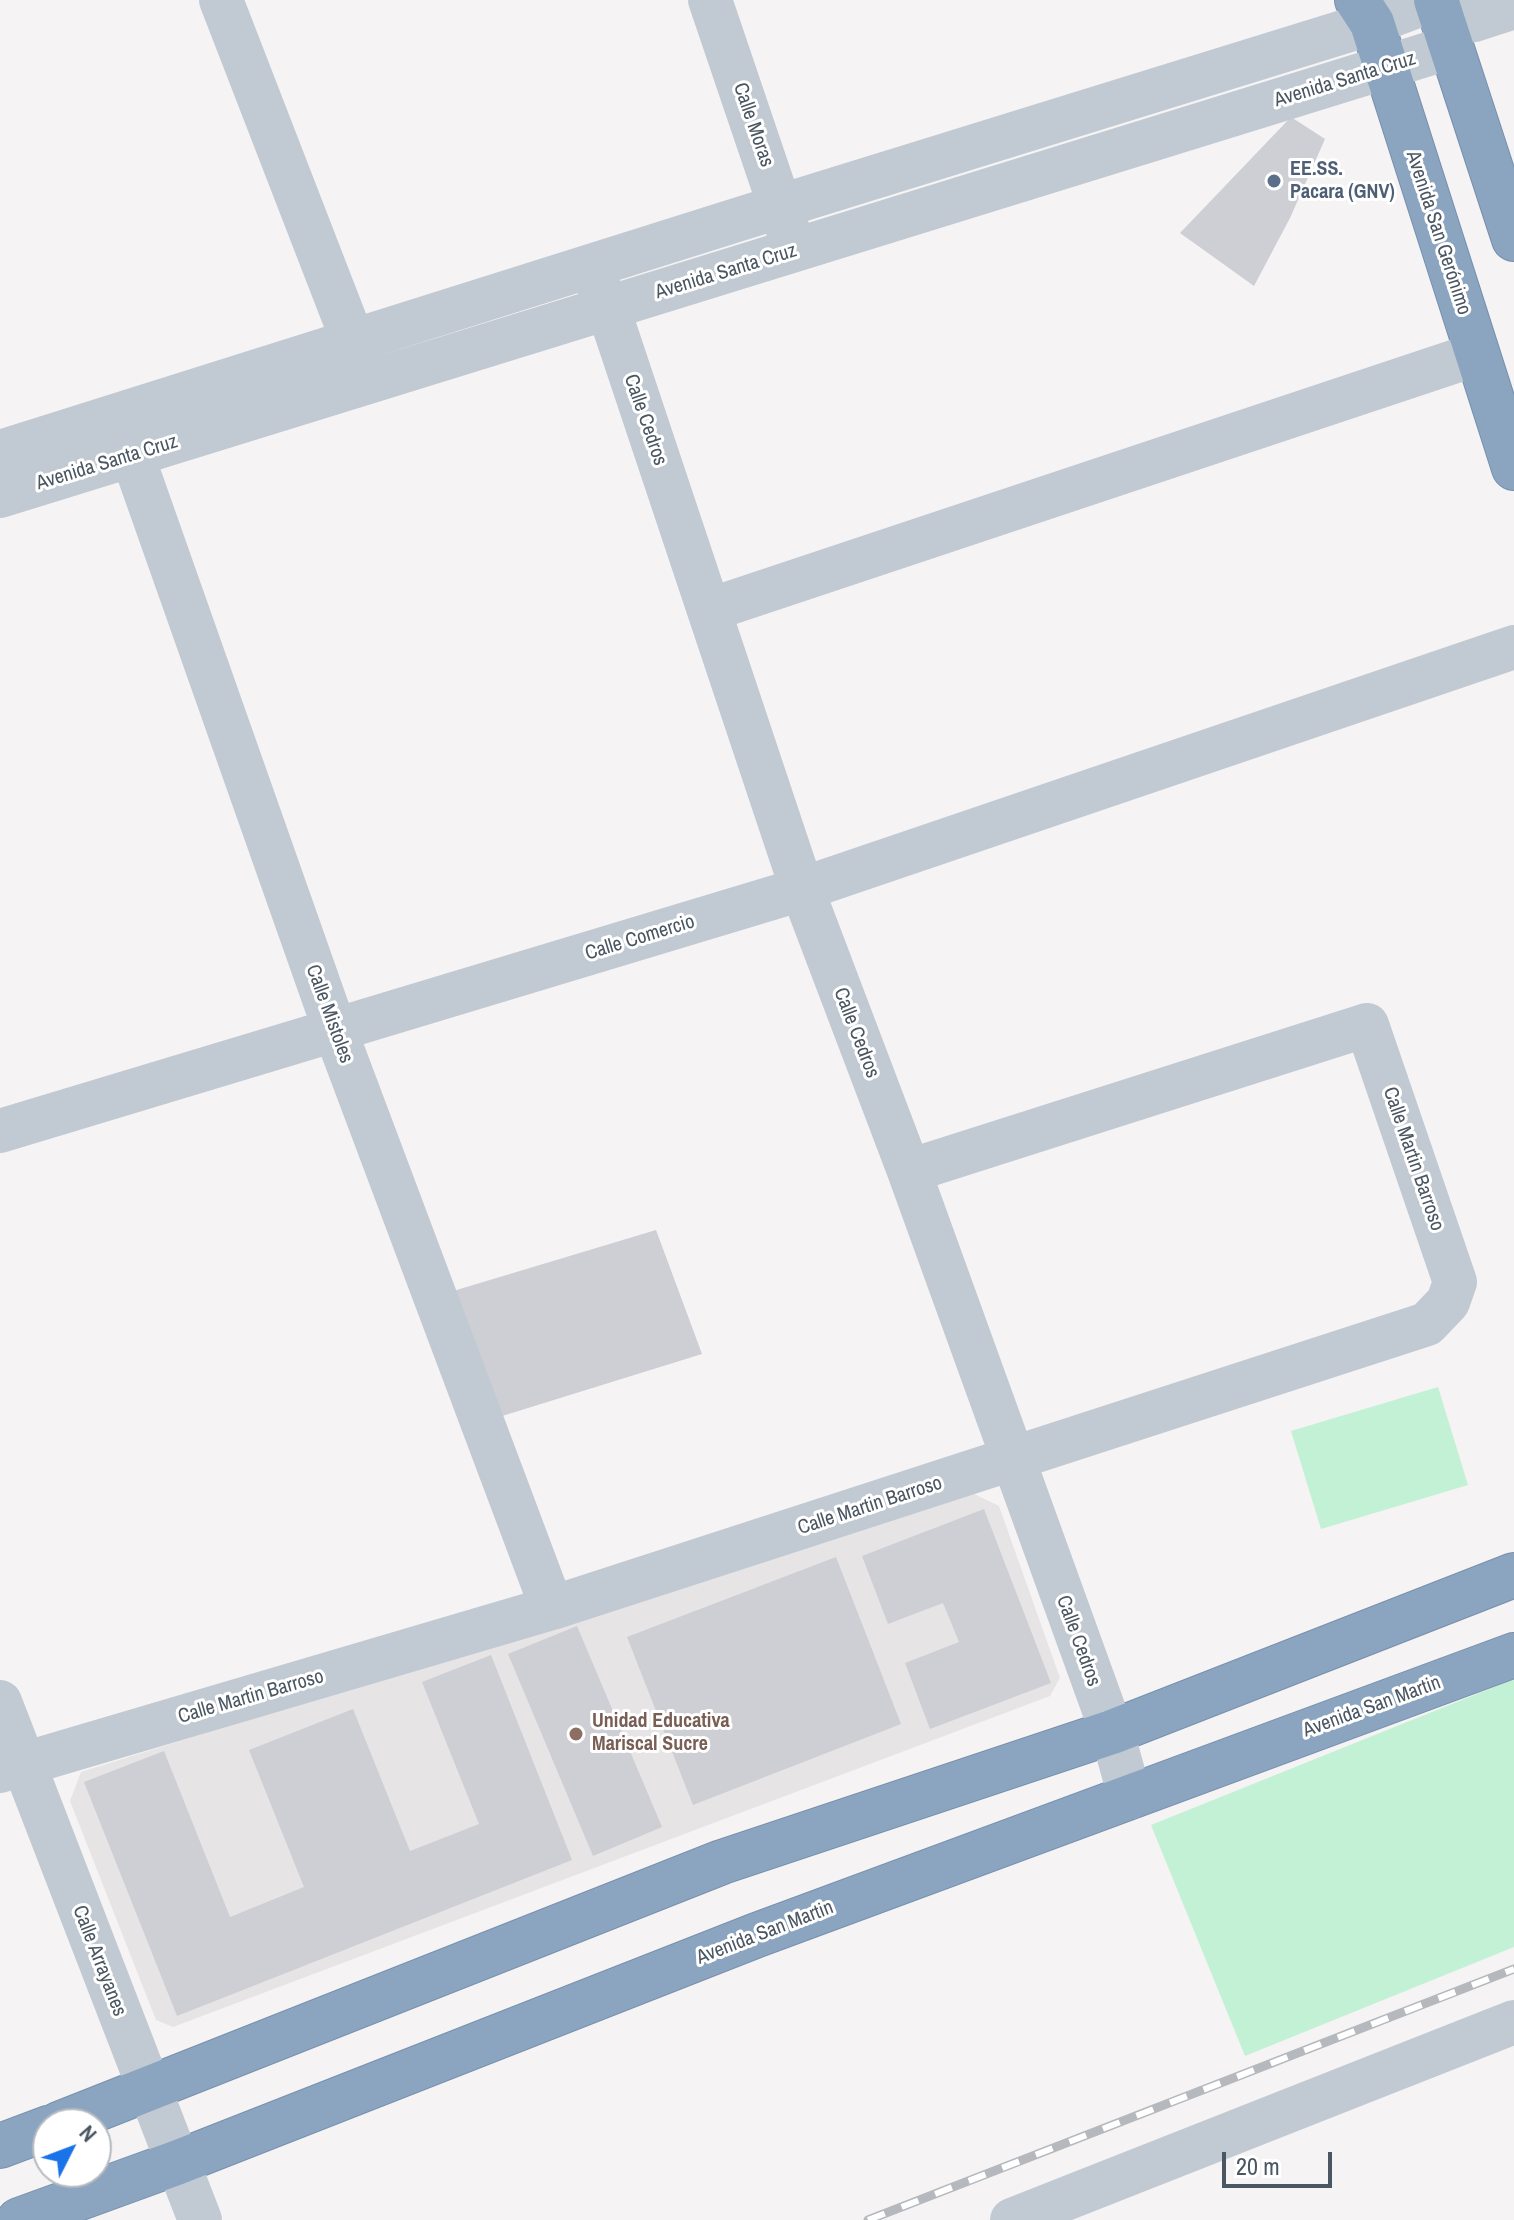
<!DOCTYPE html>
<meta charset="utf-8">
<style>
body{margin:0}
#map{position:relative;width:1514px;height:2220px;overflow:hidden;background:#f5f3f3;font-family:"Archivo Narrow",sans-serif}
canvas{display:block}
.north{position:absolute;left:32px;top:2108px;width:80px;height:80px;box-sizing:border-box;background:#fff;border:2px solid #b7bbc0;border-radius:50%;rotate:48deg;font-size:22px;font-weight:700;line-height:32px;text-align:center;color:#4a5661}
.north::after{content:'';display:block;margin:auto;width:28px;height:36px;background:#1a73e8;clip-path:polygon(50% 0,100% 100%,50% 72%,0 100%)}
.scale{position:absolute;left:1222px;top:2152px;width:110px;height:36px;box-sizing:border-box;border:4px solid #4a5661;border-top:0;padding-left:10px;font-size:24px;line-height:28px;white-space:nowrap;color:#4a5661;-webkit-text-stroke:6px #fff;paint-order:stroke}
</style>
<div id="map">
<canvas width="1514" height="2220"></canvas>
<div class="north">N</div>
<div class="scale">20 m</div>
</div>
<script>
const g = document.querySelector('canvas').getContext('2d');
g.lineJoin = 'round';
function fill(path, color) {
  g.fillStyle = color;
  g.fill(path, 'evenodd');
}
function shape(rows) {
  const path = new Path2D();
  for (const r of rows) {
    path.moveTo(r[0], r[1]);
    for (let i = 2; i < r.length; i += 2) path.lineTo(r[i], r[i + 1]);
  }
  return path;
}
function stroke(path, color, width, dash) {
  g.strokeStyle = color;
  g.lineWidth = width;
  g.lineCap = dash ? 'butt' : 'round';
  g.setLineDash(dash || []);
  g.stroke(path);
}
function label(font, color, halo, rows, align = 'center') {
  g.font = font + ' "Archivo Narrow",sans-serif';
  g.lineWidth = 6;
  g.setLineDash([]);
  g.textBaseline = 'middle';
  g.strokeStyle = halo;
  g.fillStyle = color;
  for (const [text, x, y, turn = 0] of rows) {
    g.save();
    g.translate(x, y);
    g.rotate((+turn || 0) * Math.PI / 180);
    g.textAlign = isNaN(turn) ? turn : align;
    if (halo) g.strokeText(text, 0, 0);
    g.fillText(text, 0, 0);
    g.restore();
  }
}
fill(shape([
 [972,1493,999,1506,1060,1678,1050,1696,173,2027,156,2020,70,1801,81,1772]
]), '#e6e4e5');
fill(shape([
 [1438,1387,1468,1485,1321,1529,1291,1431],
 [1514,1679,1514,1947,1245,2056,1151,1825]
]), '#c3f1d5');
fill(shape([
 [1291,117,1325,139,1290,218,1254,286,1180,233],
 [656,1230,702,1354,499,1417,450,1292],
 [984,1509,1051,1683,930,1729,905,1663,959,1642,943,1603,888,1624,862,1556],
 [836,1557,901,1724,693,1805,627,1637],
 [577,1626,662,1827,593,1856,508,1654],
 [491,1655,572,1860,177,2016,84,1782,164,1751,230,1917,304,1887,249,1750,353,1709,410,1851,479,1824,422,1682]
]), '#cdcfd5');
const highway = shape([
 [1357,0,1372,23,1514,468],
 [1436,0,1514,239],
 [59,2124,722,1862,1112,1732,1514,1575],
 [0,2146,48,2128],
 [19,2220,176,2163,757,1935,1514,1655]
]);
stroke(highway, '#7690ad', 46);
stroke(shape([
 [221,0,363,367],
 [710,0,789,233],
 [1444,25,1474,20,1514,7],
 [590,266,608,308,802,889,909,1171,1112,1732,1130,1797],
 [123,429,335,1030,552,1608],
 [0,452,781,206,1372,23,1433,0],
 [0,496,1451,47],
 [709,610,1477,354],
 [0,1131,802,889,1514,647],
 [0,1702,200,2220],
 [0,1771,552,1608,1427,1324,1448,1302,1455,1282,1367,1025,909,1171],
 [1012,2220,1514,2022]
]), '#c1cad2', 44);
stroke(highway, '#8ba5c1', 44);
const rail = shape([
 [868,2220,1514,1969]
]);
stroke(rail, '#b5b8bd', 9);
stroke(rail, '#fff', 6, [18]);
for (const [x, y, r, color] of [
 [1274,181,8,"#5c6f8a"],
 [576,1734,8,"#8d6e63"]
]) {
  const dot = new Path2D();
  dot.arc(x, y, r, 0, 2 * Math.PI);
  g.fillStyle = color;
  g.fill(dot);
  stroke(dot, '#fff', 3);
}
label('20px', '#4a5661', '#fff', [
 ["Avenida Santa Cruz",1345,80,-17],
 ["Calle Moras",753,125,71],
 ["Avenida San Gerónimo",1438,233,72],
 ["Avenida Santa Cruz",726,272,-17],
 ["Calle Cedros",645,420,71],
 ["Avenida Santa Cruz",107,463,-17],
 ["Calle Comercio",640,938,-17],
 ["Calle Mistoles",329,1014,70],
 ["Calle Cedros",856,1033,69],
 ["Calle Martin Barroso",1413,1159,71],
 ["Calle Martin Barroso",870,1506,-18],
 ["Calle Cedros",1078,1641,70],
 ["Calle Martin Barroso",251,1697,-16],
 ["Avenida San Martin",1372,1707,-20],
 ["Avenida San Martin",765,1933,-21],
 ["Calle Arrayanes",99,1961,69]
]);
label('bold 20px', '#4e5e75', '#fff', [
 ["EE.SS.",1290,170],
 ["Pacara (GNV)",1290,193]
], 'left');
label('bold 20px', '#785e54', '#fff', [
 ["Unidad Educativa",592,1722],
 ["Mariscal Sucre",592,1745]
], 'left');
</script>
